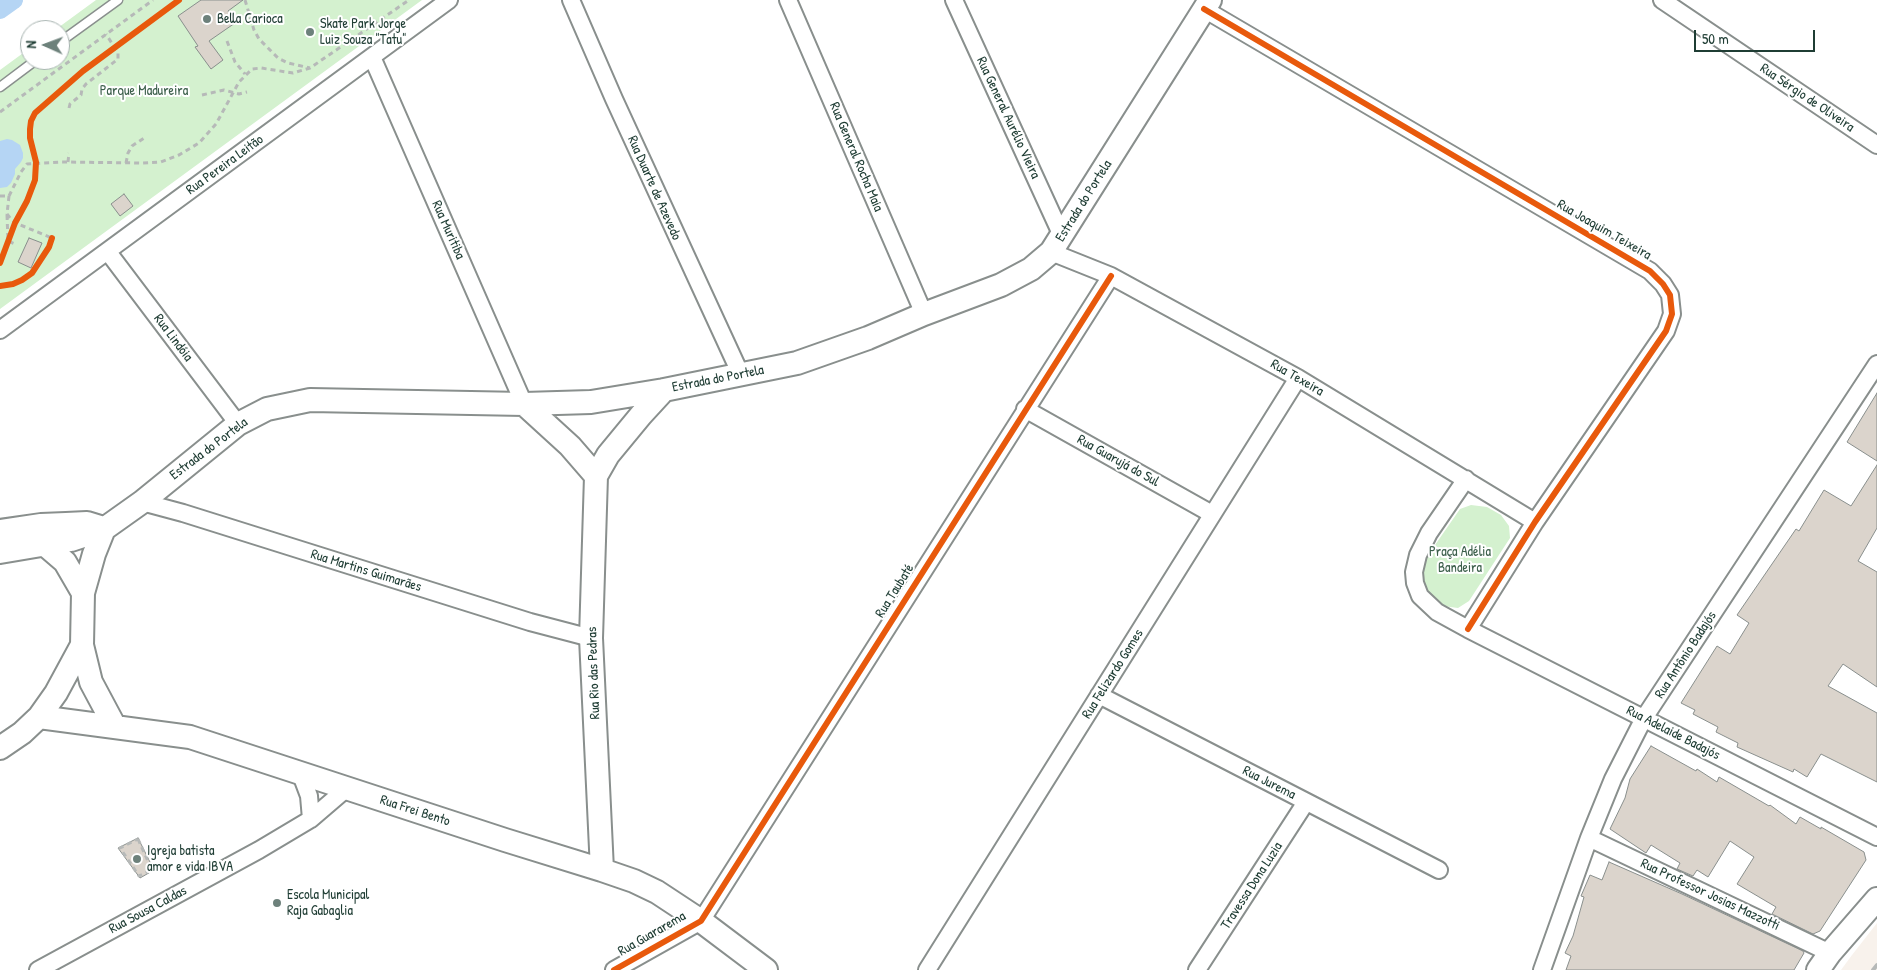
<!DOCTYPE html>
<meta charset="utf-8">
<style>
body{margin:0}
#map{position:relative;width:1877px;height:970px;overflow:hidden;background:#fff;font-family:"Patrick Hand",sans-serif}
canvas{display:block}
.north{position:absolute;left:20px;top:20px;width:50px;height:50px;box-sizing:border-box;background:#fff;border:1px solid #a5b1ae;border-radius:50%;rotate:272deg;font-size:14px;font-weight:700;line-height:20px;text-align:center;color:#1f3d34}
.north::after{content:'';display:block;margin:auto;width:18px;height:22px;background:#6d817b;clip-path:polygon(50% 0,100% 100%,50% 72%,0 100%)}
.scale{position:absolute;left:1694px;top:30px;width:121px;height:22px;box-sizing:border-box;border:2px solid #1f3d34;border-top:0;padding-left:6px;font-size:15px;line-height:18px;white-space:nowrap;color:#1f3d34;-webkit-text-stroke:4px #fff;paint-order:stroke}
</style>
<div id="map">
<canvas width="1877" height="970"></canvas>
<div class="north">N</div>
<div class="scale">50 m</div>
</div>
<script>
const g = document.querySelector('canvas').getContext('2d');
g.lineJoin = 'round';
function fill(path, color) {
  g.fillStyle = color;
  g.fill(path, 'evenodd');
}
function shape(rows) {
  const path = new Path2D();
  for (const r of rows) {
    path.moveTo(r[0], r[1]);
    for (let i = 2; i < r.length; i += 2) path.lineTo(r[i], r[i + 1]);
  }
  return path;
}
function stroke(path, color, width, dash) {
  g.strokeStyle = color;
  g.lineWidth = width;
  g.lineCap = dash ? 'butt' : 'round';
  g.setLineDash(dash || []);
  g.stroke(path);
}
function label(font, color, halo, rows, align = 'center') {
  g.font = font + ' "Patrick Hand",sans-serif';
  g.lineWidth = 4;
  g.setLineDash([]);
  g.textBaseline = 'middle';
  g.strokeStyle = halo;
  g.fillStyle = color;
  for (const [text, x, y, turn = 0] of rows) {
    g.save();
    g.translate(x, y);
    g.rotate((+turn || 0) * Math.PI / 180);
    g.textAlign = isNaN(turn) ? turn : align;
    if (halo) g.strokeText(text, 0, 0);
    g.fillText(text, 0, 0);
    g.restore();
  }
}
fill(shape([
 [1877,923,1877,970,1841,970,1852,955]
]), '#f8f2ec');
fill(shape([
 [96,0,422,0,0,309,0,70,30,48,30,60,60,60,60,30,55,30],
 [1471,505,1487,507,1501,515,1509,526,1510,538,1469,601,1458,608,1443,606,1429,598,1419,573,1426,558,1460,509]
]), '#d4f1cf');
fill(shape([
 [7,139,12,140,20,145,23,153,23,158,21,162,15,169,15,174,11,183,7,187,0,188,0,141]
]), '#b5d5f4');
stroke(shape([
 [0,10,14,0]
]), '#b5d5f4', 18);
const building = shape([
 [201,0,243,0,228,11,235,23,209,41,223,60,211,69,195,47,198,46,178,16,201,0],
 [124,194,133,206,120,216,111,204,124,194],
 [29,238,42,243,31,268,18,262,29,238],
 [1877,393,1877,461,1847,442,1877,393],
 [1877,465,1877,528,1858,561,1877,572,1877,687,1843,664,1828,686,1877,713,1877,782,1821,754,1807,777,1794,769,1793,772,1737,747,1738,743,1716,732,1718,727,1693,714,1695,710,1681,703,1717,646,1730,654,1749,623,1737,615,1796,529,1799,531,1824,490,1851,506,1877,465],
 [1651,746,1696,771,1697,769,1717,782,1719,777,1769,806,1770,805,1796,824,1800,817,1821,829,1821,827,1864,852,1866,860,1820,931,1813,934,1772,914,1776,907,1737,884,1754,857,1730,841,1708,877,1697,870,1693,876,1677,869,1680,863,1651,845,1646,853,1610,829,1625,798,1630,779,1651,746],
 [138,838,154,870,140,878,118,848,138,838],
 [1609,862,1682,894,1803,951,1804,953,1794,970,1566,970,1571,956,1565,953,1573,936,1584,897,1581,896,1590,875,1602,880,1609,862]
]);
fill(building, '#dbd4cc');
stroke(building, '#898f8d', 1);
const lane = shape([
 [60,42,118,0],
 [0,87,36,60]
]);
const street = shape([
 [571,0,614,99,741,375],
 [788,0,924,314],
 [954,0,1062,236],
 [1662,0,1877,145],
 [1204,9,1650,271,1663,284,1670,295,1672,314,1666,331,1535,522,1468,629],
 [372,57,524,404],
 [108,252,238,424],
 [1051,252,1111,276,1298,378,1535,522],
 [0,330,449,0],
 [1025,409,1212,514],
 [1466,479,1429,533,1418,555,1414,572,1415,583,1420,596,1437,612,1468,629,1877,837],
 [142,502,183,513,530,622,591,638],
 [1099,695,1439,870],
 [300,772,309,796,311,819],
 [1589,838,1830,953],
 [38,970,259,850,311,819,346,789],
 [614,970,701,921,1111,276],
 [927,970,1298,378],
 [1197,970,1306,802],
 [1542,970,1589,838,1613,779,1644,718,1877,364]
]);
const secondary = shape([
 [524,404,570,446,596,476],
 [0,531,41,525,66,524,87,523,100,527],
 [44,544,65,562,83,593],
 [0,552,71,540,104,529,142,502,238,424,267,409,310,400,524,404,591,402,664,390,797,363,868,338,924,314,1001,285,1031,269,1051,252,1210,0],
 [82,645,91,682,115,727],
 [39,717,190,737,505,840,602,870,634,881,657,892,701,921,766,970],
 [0,748,22,733,39,717,56,693,82,645,83,593,94,554,104,529],
 [602,870,591,638,596,476,608,455,641,415,664,390],
 [1818,970,1830,953,1877,899]
]);
stroke(lane, '#898f8d', 11);
stroke(street, '#898f8d', 20);
stroke(secondary, '#898f8d', 26);
stroke(shape([
 [245,0,254,30,259,39,278,58,288,63,310,68],
 [227,41,235,62,245,74],
 [202,95,224,90,239,94,247,92],
 [69,108,70,104,81,95,82,89,86,84,118,59,118,53,106,34],
 [0,112,153,0],
 [68,162,69,153],
 [126,163,128,153,132,146,144,138],
 [0,196,9,196,21,172,27,164,62,162,143,163,161,162,179,155,199,143,216,124,239,82,252,69,261,68,293,73,310,68,409,0],
 [9,196,7,214,11,219,18,224,52,238],
 [7,215,8,241,17,245],
 [138,839,152,870,139,876,120,848,138,839]
]), '#b6b9b8', 3, [5, 4]);
stroke(lane, '#fff', 8);
stroke(street, '#fff', 16);
stroke(secondary, '#fff', 22);
stroke(shape([
 [1873,970,1877,965]
]), '#b6b9b8', 4);
stroke(shape([
 [1204,9,1650,271,1663,284,1670,295,1672,314,1666,331,1535,522,1468,629],
 [0,263,15,223,27,201,35,180,36,162,30,138,30,129,31,121,35,113,83,71,179,0],
 [0,286,13,284,22,280,32,273,49,247,52,238],
 [614,970,701,921,1111,276]
]), '#e8590c', 6);
for (const [x, y, r, color] of [
 [207,19,5,"#6d817b"],
 [310,32,5,"#6d817b"],
 [137,859,5,"#6d817b"],
 [277,903,5,"#6d817b"]
]) {
  const dot = new Path2D();
  dot.arc(x, y, r, 0, 2 * Math.PI);
  g.fillStyle = color;
  g.fill(dot);
  stroke(dot, '#fff', 2);
}
label('14px', '#1f3d34', '#fff', [
 ["Bella Carioca",217,19],
 ["Skate Park Jorge",320,24],
 ["Luiz Souza \"Tatu\"",320,40],
 ["Igreja batista",147,851],
 ["amor e vida IBVA",147,867],
 ["Escola Municipal",287,895],
 ["Raja Gabaglia",287,911]
], 'left');
label('14px', '#3c5f4b', '#fff', [
 ["Parque Madureira",144,91],
 ["Praça Adélia",1460,552],
 ["Bandeira",1460,568]
]);
label('14px', '#1f3d34', '#fff', [
 ["Rua Sérgio de Oliveira",1807,98,34],
 ["Rua General Aurélio Vieira",1008,118,65],
 ["Rua General Rocha Maia",856,157,67],
 ["Rua Pereira Leitão",225,165,-36],
 ["Rua Duarte de Azevedo",654,188,66],
 ["Estrada do Portela",1084,201,-58],
 ["Rua Muritiba",448,230,66],
 ["Rua Joaquim Teixeira",1604,230,30],
 ["Rua Lindóia",173,338,53],
 ["Rua Texeira",1297,378,30],
 ["Estrada do Portela",718,379,-11],
 ["Estrada do Portela",209,449,-37],
 ["Rua Guarujá do Sul",1118,461,29],
 ["Rua Martins Guimarães",366,571,17],
 ["Rua Taubaté",895,591,-58],
 ["Rua Antônio Badajós",1686,655,-57],
 ["Rua Rio das Pedras",594,673,-92],
 ["Rua Felizardo Gomes",1113,674,-58],
 ["Rua Adelaide Badajós",1673,733,27],
 ["Rua Jurema",1269,783,27],
 ["Rua Frei Bento",415,811,18],
 ["Travessa Dona Luzia",1252,886,-57],
 ["Rua Professor Josias Mazzotti",1710,895,25],
 ["Rua Sousa Caldas",148,910,-28],
 ["Rua Guararema",652,934,-30]
]);
</script>
